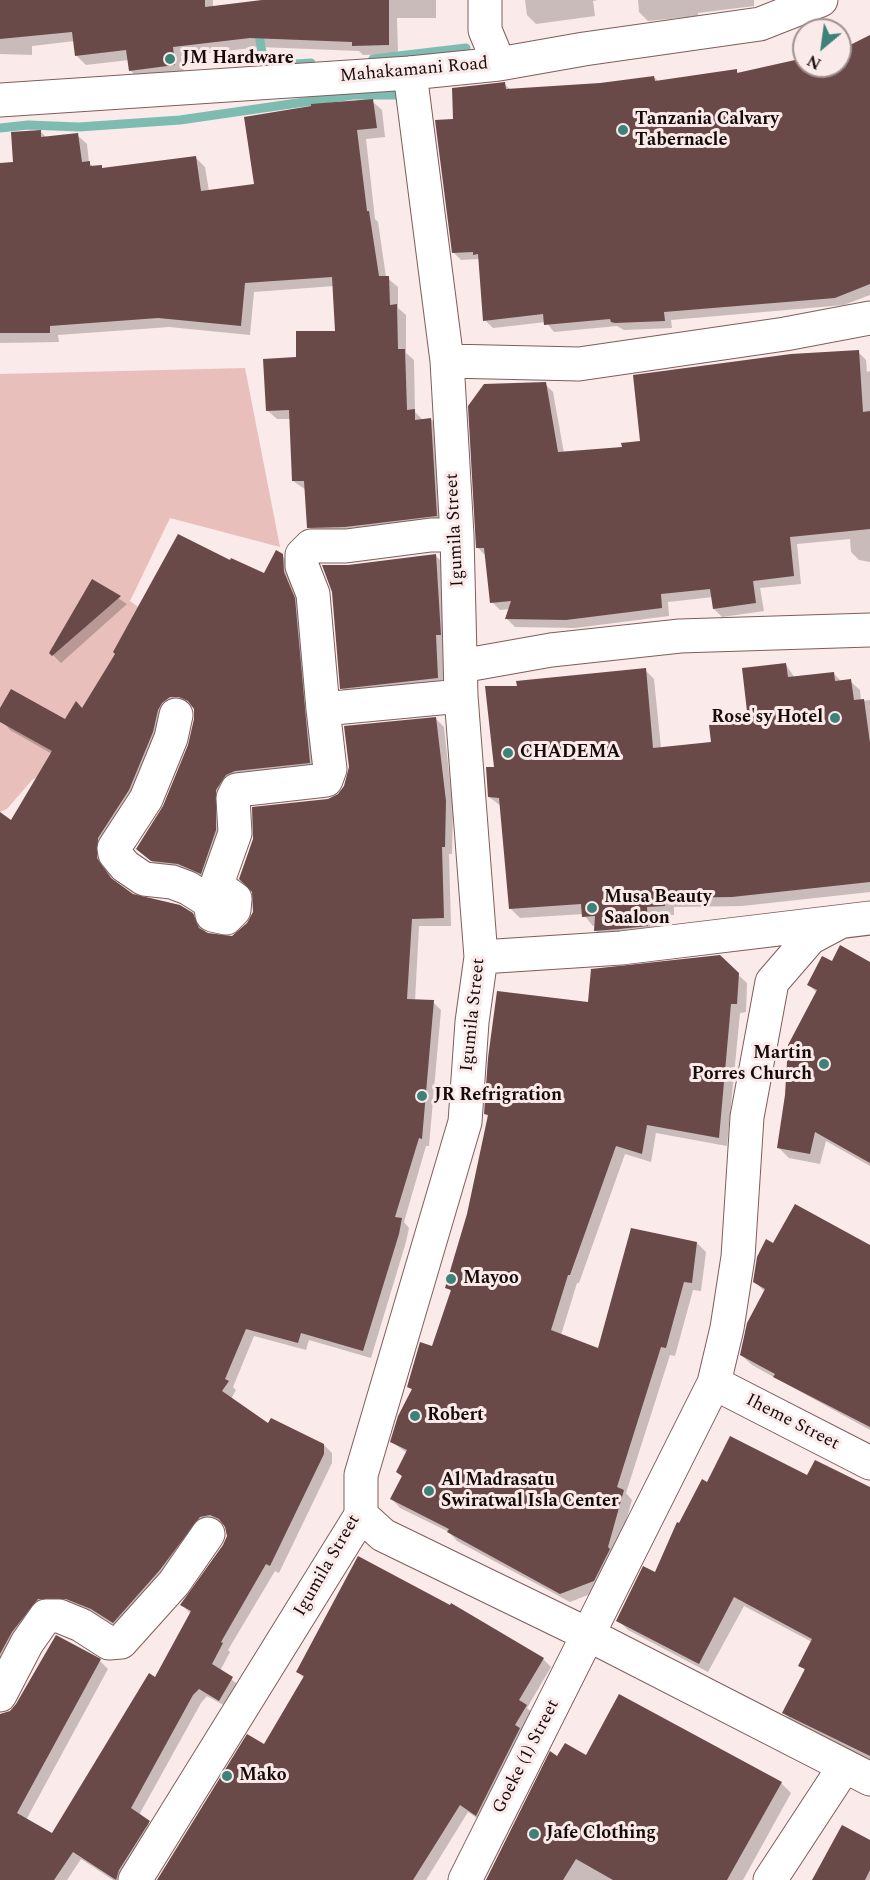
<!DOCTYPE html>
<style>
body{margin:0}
#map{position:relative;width:870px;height:1880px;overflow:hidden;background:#faeae9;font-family:Spectral,serif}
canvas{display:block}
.north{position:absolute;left:792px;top:18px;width:60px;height:60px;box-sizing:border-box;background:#faeae9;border:2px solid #9f9190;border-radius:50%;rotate:209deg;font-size:16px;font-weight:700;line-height:24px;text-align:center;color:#170b0a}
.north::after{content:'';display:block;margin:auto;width:21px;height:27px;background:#3d8278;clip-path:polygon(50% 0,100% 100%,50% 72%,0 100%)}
</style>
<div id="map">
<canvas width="870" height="1880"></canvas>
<div class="north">N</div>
</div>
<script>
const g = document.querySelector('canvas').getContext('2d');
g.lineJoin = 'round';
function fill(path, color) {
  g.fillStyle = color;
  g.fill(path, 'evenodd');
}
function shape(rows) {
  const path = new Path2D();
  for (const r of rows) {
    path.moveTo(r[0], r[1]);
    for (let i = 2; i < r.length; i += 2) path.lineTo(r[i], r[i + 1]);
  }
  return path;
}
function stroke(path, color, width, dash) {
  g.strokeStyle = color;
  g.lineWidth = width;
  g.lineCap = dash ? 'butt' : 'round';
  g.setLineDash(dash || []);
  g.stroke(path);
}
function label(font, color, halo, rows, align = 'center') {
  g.font = font + ' Spectral,serif';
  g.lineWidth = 6;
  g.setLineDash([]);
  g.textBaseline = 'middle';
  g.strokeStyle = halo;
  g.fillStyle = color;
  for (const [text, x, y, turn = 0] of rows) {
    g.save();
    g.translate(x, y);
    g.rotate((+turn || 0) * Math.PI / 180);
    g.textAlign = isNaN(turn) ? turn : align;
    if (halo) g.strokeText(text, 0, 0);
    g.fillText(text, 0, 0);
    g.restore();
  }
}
fill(shape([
 [245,368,280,547,170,518,130,601,172,632,89,745,32,780,7,809,0,812,0,374]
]), '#e8bfbb');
fill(shape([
 [0,0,213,0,213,7,265,0,436,0,436,18,397,18,398,54,363,55,359,51,260,47,181,56,184,74,140,80,131,71,129,60,86,65,76,55,75,41,32,46,32,55,0,54],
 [525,0,598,0,593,1,595,16,536,24,527,15],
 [638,0,754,0,754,6,698,13,698,16,648,21,639,12],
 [870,37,870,295,844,305,671,320,672,328,624,330,617,326,554,332,546,322,493,328,485,320,480,259,461,260,453,252,455,120,504,84,511,90,600,84,654,77,659,82,736,71,740,74,804,60,804,66,840,66,840,52],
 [372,101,382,110,385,137,366,139,375,219,378,222,386,277,398,287,398,308,406,315,406,353,414,360,415,412,423,420,431,419,440,429,446,525,318,537,308,527,306,490,293,481,291,419,277,419,267,410,297,359,336,332,334,286,254,292,250,335,169,327,58,335,59,342,0,343,0,165,15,163,40,131,47,138,77,135,87,144,89,163,94,167,101,167,104,170,196,158,205,167,209,191,256,185],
 [858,352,866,360,867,372,870,371,870,562,859,560,851,552,850,539,797,544,801,584,760,588,764,611,722,617,714,609,713,597,668,602,669,616,575,628,515,627,507,619,510,609,500,610,492,602,486,556,478,548,545,384,553,392,564,453,624,449],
 [435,555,444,564,446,686,350,696,341,688,348,566],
 [282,556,291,564,302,608,318,770,243,779,209,881,160,868,137,849,165,807,190,746,196,719,194,707,178,705,104,866,115,883,133,896,192,914,200,923,205,933,232,937,248,924,328,800,339,795,436,719,444,727,453,810,452,854,449,854,451,926,419,926,415,1001,433,1002,441,1010,429,1146,426,1146,404,1222,409,1228,406,1242,371,1358,309,1340,306,1350,254,1336,233,1387,236,1390,231,1399,269,1425,324,1445,332,1453,332,1463,279,1573,275,1571,228,1650,230,1652,220,1671,240,1686,227,1707,207,1696,201,1703,139,1815,157,1830,126,1880,113,1880,81,1859,67,1880,0,1880,0,1715,11,1712,100,1661,108,1669,26,1820,53,1835,156,1679,191,1614,182,1605,225,1545,228,1536,226,1525,219,1523,121,1630,101,1617,75,1606,0,1677,0,814,11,822,52,754,10,730,0,718,0,711,66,721,83,710,231,562,265,575],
 [92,581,127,604,61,663,51,653],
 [786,665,795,678,834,674,842,682,850,681,860,690,861,701,870,700,870,892,742,906,674,907,674,915,656,916,657,935,605,940,595,930,596,925,593,926,583,914,520,918,510,908,501,806,489,797,518,688,645,670,654,679,661,748,713,743,750,722],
 [719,957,747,983,746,1012,740,1013,727,1146,656,1133,651,1162,625,1154,579,1283,577,1283,561,1335,599,1350,697,1243,706,1252,701,1291,693,1290,675,1356,670,1355,626,1493,632,1500,616,1556,603,1589,570,1602,457,1541,449,1532,400,1508,392,1499,403,1477,398,1472,407,1453,392,1442,413,1391,409,1387,433,1347,452,1292,447,1287,468,1214,489,1117,486,1114,589,1004],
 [833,963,870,963,870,1166,826,1141,820,1164,789,1158,779,1148,817,993,809,985],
 [774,1245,870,1246,870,1430,752,1365,741,1355,765,1292,755,1282],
 [807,1477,870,1490,870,1760,793,1722,784,1713,805,1671,800,1665,812,1642,744,1606,708,1672,628,1630,618,1620,655,1574,680,1525,707,1484],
 [543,1659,551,1667,527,1708,534,1714,484,1823,468,1812,426,1880,159,1880,264,1746,304,1678,298,1672],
 [587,1757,781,1783,791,1793,743,1880,488,1880,557,1758],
 [870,1841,870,1880,814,1880]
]), '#0003');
stroke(shape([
 [258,27,264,66],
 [373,59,466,48],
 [280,65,311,63],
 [0,128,28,125,79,127,180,120,353,95,399,95,401,102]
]), '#7ebcb2', 9);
fill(shape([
 [0,0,205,0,205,7,262,0,389,0,389,45,352,46,352,42,250,38,173,47,175,65,129,71,126,50,75,56,72,32,0,39],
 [870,35,870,284,835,298,664,312,665,321,615,323,611,322,610,319,544,325,543,314,483,321,478,254,473,255,473,252,452,253,435,120,453,119,452,88,505,82,506,89,600,83,654,76,655,81,737,69,737,73,804,58,804,68,840,66,840,50],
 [373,99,377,128,357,130,367,211,369,211,379,276,389,276,390,305,397,304,398,349,405,349,407,410,415,409,415,420,431,418,437,516,345,527,307,528,304,481,292,481,289,410,266,411,263,359,296,357,296,331,335,331,332,277,245,283,241,326,158,318,50,326,50,333,0,333,0,163,13,162,11,132,41,130,41,137,78,133,82,162,90,161,90,166,102,165,102,168,196,156,201,191,254,184,244,117,311,106,311,104],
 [859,350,863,412,870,411,870,529,790,537,794,576,753,581,756,603,713,609,710,589,661,594,662,608,566,620,505,619,511,601,490,603,484,548,476,548,468,406,484,384,546,382,558,452,622,447,621,443,640,441,633,375,791,354],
 [178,534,230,560,231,558,264,573,276,550,283,554,284,572,295,598,310,763,235,771,226,775,216,790,216,830,201,874,178,864,151,861,136,849,163,806,188,745,194,719,194,709,188,701,179,697,170,697,162,703,158,710,153,732,129,790,98,838,97,858,111,878,133,894,180,905,193,913,199,928,208,933,232,936,247,923,253,912,252,892,239,879,253,839,252,807,328,799,338,794,344,786,349,767,344,726,436,717,446,801,445,847,442,847,444,918,412,919,407,999,434,1000,422,1139,419,1138,395,1217,402,1218,399,1234,363,1351,301,1333,298,1343,246,1329,225,1379,229,1381,222,1391,268,1423,271,1418,324,1444,324,1454,270,1566,266,1564,221,1642,223,1643,212,1664,233,1677,219,1701,199,1689,193,1695,131,1808,150,1821,119,1870,116,1880,73,1852,54,1880,0,1880,0,1714,10,1711,16,1704,56,1635,101,1659,17,1813,52,1833,149,1673,155,1677,191,1611,180,1605,223,1545,227,1536,225,1527,219,1519,210,1515,200,1517,159,1571,113,1623,91,1609,66,1599,38,1599,12,1632,0,1654,0,812,11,820,52,751,0,722,0,708,11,689,65,719,76,701,82,708,115,654,113,652],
 [436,554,441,635,436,635,438,678,340,689,332,592,322,565,348,565],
 [92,579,121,596,52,656,49,653],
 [786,663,788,677,834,672,835,681,851,679,854,700,864,699,870,743,870,882,732,897,665,898,665,906,647,907,648,926,619,929,594,931,595,916,582,917,581,904,509,909,499,798,488,797,486,767,494,767,485,686,517,686,516,681,646,668,653,748,711,742,709,725,748,720,742,668],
 [840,945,870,962,870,1163,815,1132,810,1154,777,1148,785,1095,788,1045,817,990,807,985,822,956,832,961],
 [720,955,739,973,737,1004,731,1004,719,1138,647,1125,642,1154,616,1146,570,1275,568,1275,551,1330,598,1348,631,1228,697,1242,692,1283,684,1282,666,1348,661,1347,617,1487,624,1490,608,1547,610,1549,594,1581,560,1594,447,1532,449,1529,390,1499,402,1476,396,1472,407,1450,390,1442,398,1416,412,1389,407,1387,420,1342,432,1346,451,1290,445,1288,467,1214,488,1115,484,1114,488,1058,497,991,588,1002,591,969],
 [795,1204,870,1245,870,1427,773,1377,775,1374,740,1355,747,1323,765,1289,753,1282,757,1257,766,1239,773,1243],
 [730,1436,807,1475,815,1460,870,1487,870,1756,782,1713,805,1669,798,1666,812,1639,734,1597,699,1664,616,1621,643,1566,655,1572,677,1522,679,1523,702,1479,707,1482],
 [358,1556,450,1605,451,1603,544,1658,519,1700,527,1705,515,1725,520,1728,476,1816,460,1805,413,1880,157,1880,247,1734,264,1744,304,1676,296,1672],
 [619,1694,782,1782,727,1880,613,1880,576,1859,563,1880,486,1880,550,1751,557,1756,565,1743,586,1755],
 [842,1825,870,1840,870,1870,865,1880,812,1880]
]), '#694a48');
const minor = shape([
 [447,361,579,364,785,334,870,318],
 [461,666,551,650,680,636,870,630],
 [323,709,313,594,302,566,302,555,311,546,346,546,431,535,457,535],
 [176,715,171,738,146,799,114,848,115,854,125,866,144,879,172,882,188,888,210,902,212,915,226,918,234,910,235,899,217,886,218,881,235,833,233,798,237,790,326,780,330,769,323,709,461,696],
 [481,957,621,948,870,918],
 [714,1383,870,1463],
 [361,1515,383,1535,589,1635,870,1779],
 [0,1695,27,1643,46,1616,59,1616,81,1625,109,1643,121,1642,174,1583,208,1534],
 [135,1880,361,1515,361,1475,465,1122,472,1022,481,957,461,696,457,535,447,361,410,73],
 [465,1880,714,1383,727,1328,738,1257,747,1117,772,982,810,938,840,922],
 [770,1880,844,1767]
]);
const tertiary = shape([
 [485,0,485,30,499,64],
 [0,100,410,73,499,64,584,49,760,24,821,0]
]);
stroke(minor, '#7e5e5b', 35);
stroke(tertiary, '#7e5e5b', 35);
stroke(minor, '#fff', 33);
stroke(tertiary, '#fff', 33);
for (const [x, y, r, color] of [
 [170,59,6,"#3d8278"],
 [623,130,6,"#3d8278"],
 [835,718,6,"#3d8278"],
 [508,753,6,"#3d8278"],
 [592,908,6,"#3d8278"],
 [824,1064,6,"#3d8278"],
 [422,1096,6,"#3d8278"],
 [451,1279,6,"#3d8278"],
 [415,1416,6,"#3d8278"],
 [429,1491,6,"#3d8278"],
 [227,1776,6,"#3d8278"],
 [534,1834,6,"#3d8278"]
]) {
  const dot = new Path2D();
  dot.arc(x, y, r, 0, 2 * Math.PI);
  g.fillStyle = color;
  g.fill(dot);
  stroke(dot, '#faeae9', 2);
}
label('bold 18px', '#170b0a', '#faeae9', [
 ["JM Hardware",182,59],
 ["Tanzania Calvary",635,120],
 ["Tabernacle",635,141],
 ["Rose'sy Hotel",823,718,"right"],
 ["CHADEMA",520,753],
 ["Musa Beauty",604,898],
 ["Saaloon",604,919],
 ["Martin",812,1054,"right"],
 ["Porres Church",812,1075,"right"],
 ["JR Refrigration",434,1096],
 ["Mayoo",463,1279],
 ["Robert",427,1416],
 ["Al Madrasatu",441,1481],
 ["Swiratwal Isla Center",441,1502],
 ["Mako",239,1776],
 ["Jafe Clothing",546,1834]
], 'left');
label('18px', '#170b0a', '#faeae9', [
 ["Mahakamani Road",414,71,-5],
 ["Igumila Street",456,530,-93],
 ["Igumila Street",474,1015,-84],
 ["Iheme Street",792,1423,27],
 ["Igumila Street",328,1566,-60],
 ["Goeke (1) Street",527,1757,-63]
]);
</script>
